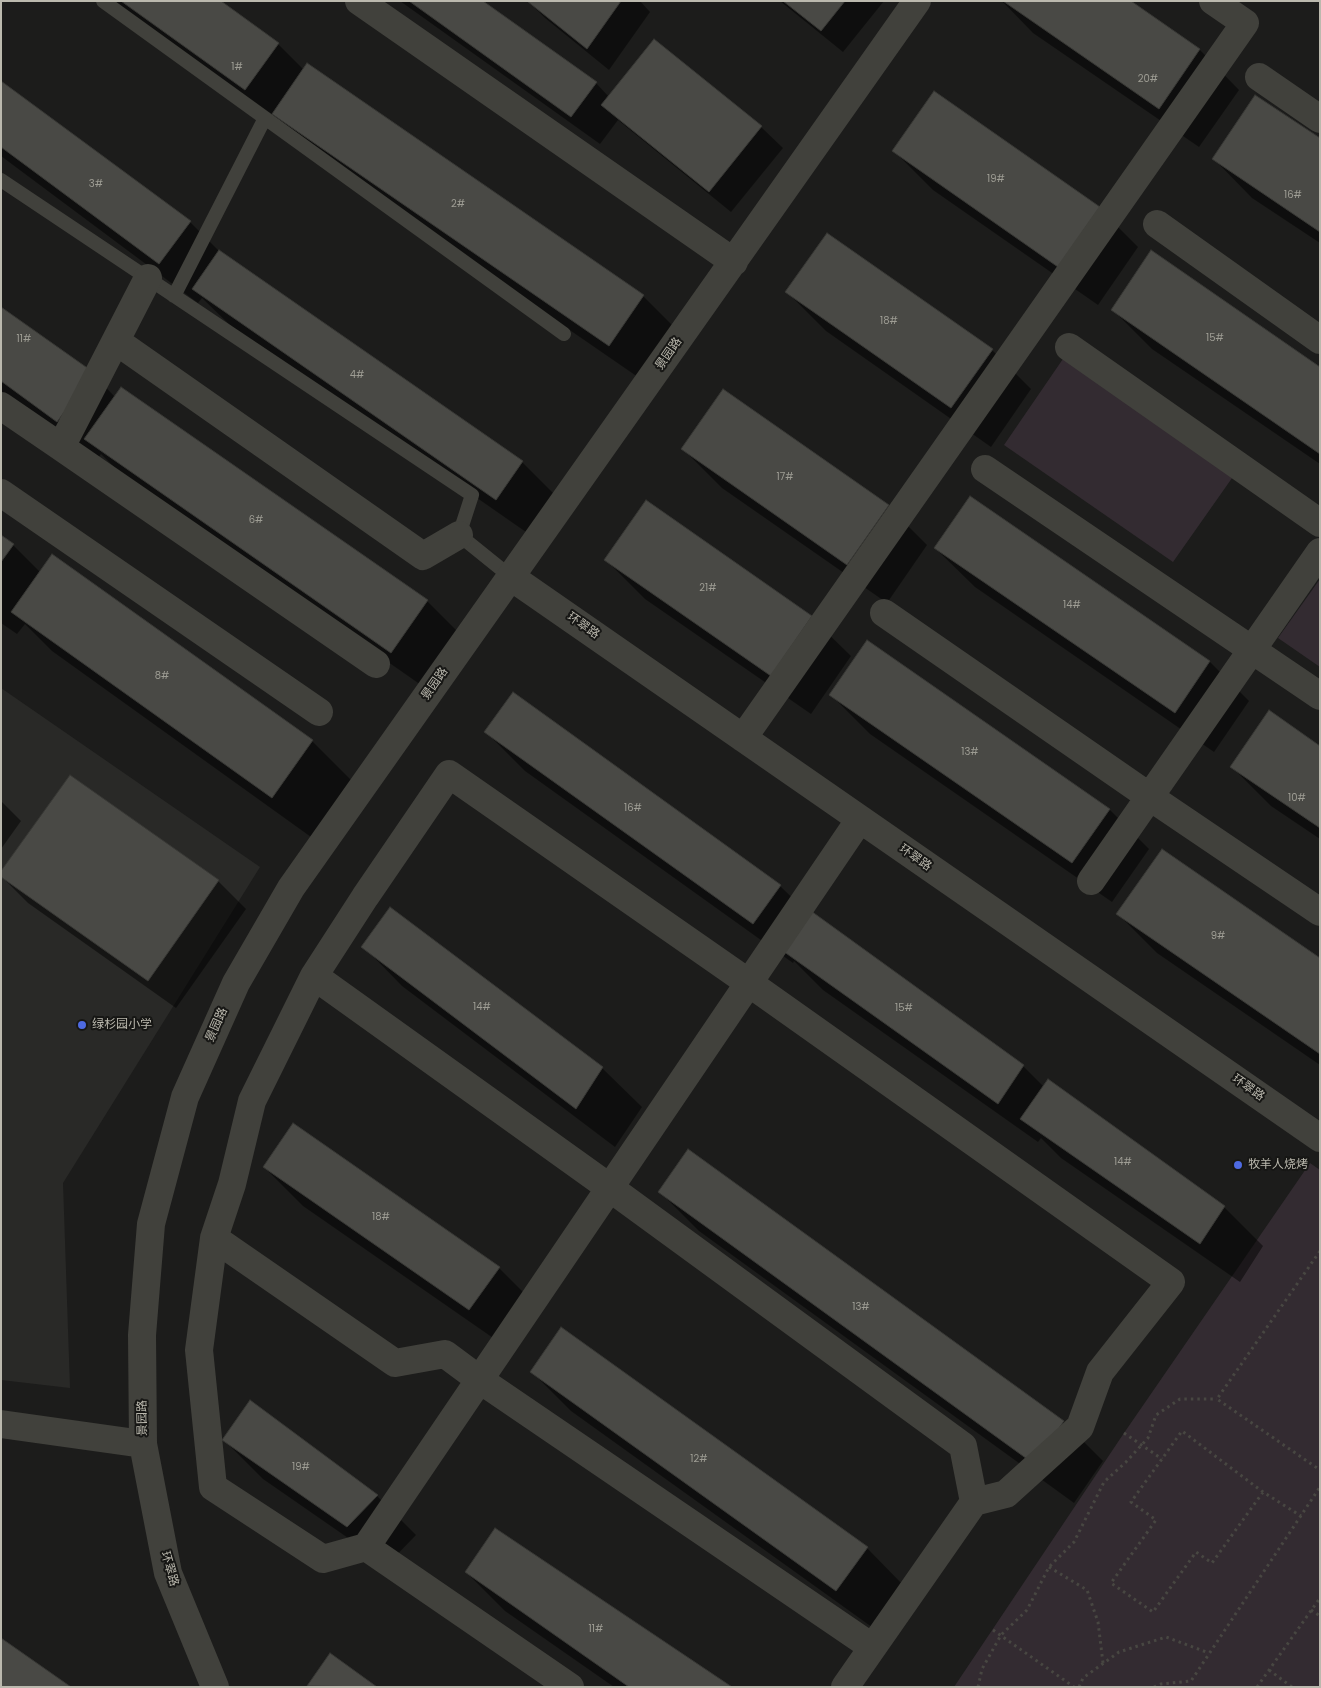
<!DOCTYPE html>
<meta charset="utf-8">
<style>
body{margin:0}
#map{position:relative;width:1321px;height:1688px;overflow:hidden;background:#1c1c1b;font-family:Poppins,sans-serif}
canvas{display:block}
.frame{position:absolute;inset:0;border:2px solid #bbb9ae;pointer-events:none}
</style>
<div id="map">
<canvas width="1321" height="1688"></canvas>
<div class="frame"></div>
</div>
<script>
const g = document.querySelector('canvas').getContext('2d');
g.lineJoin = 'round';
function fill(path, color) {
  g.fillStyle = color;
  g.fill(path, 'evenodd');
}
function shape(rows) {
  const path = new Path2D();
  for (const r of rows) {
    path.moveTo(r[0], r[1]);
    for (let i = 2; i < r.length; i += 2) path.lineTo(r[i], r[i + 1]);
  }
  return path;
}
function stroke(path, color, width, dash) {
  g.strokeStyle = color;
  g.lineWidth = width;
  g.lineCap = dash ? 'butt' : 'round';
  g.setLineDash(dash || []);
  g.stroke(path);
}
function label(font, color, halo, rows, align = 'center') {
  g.font = font + ' Poppins,"Noto Sans SC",sans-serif';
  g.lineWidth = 4;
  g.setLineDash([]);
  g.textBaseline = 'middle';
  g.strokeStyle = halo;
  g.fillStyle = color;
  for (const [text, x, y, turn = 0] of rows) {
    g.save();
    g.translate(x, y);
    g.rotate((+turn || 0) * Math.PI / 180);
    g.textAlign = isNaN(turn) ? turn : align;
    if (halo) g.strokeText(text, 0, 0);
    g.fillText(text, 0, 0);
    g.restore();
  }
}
fill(shape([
 [1,688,260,867,63,1183,70,1388,1,1380]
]), '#292927');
fill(shape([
 [1067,353,1237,471,1173,562,1004,445],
 [1320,579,1320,667,1278,638],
 [1310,1163,1320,1170,1320,1687,954,1687,1124,1433]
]), '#332b31');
fill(shape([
 [108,1,218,1,278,44,304,70,643,296,682,335,648,384,313,153],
 [400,1,481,1,596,83,609,97,761,127,783,148,731,212,618,120,600,144],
 [528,1,640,1,650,12,609,70,545,18],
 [780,1,884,1,843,52],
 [1002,1,1129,1,1200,50,1239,90,1199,147,1033,33],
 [1,82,190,222,221,253,522,462,561,501,536,539,233,328,202,298,198,303,1,156],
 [1320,140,1320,243,1252,198,1213,158],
 [894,151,1099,208,1138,247,1098,305,933,190],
 [787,292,992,350,1031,389,991,447,826,331],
 [1,308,92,373,115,397,427,601,466,640,431,692,125,478,101,454,97,460,1,391],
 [1112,309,1320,368,1320,464,1152,349],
 [683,449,888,506,927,545,887,603,722,488],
 [970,498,1210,662,1249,701,1214,752,975,587,935,548],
 [1,537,13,545,41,573,312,741,351,780,311,837,52,651,25,624,17,634,1,623],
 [606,560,811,617,851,656,811,714,645,599],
 [830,694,1110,810,1149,849,1112,902,870,734],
 [486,732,780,886,810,915,811,913,1023,1066,1044,1087,1224,1207,1263,1246,1240,1282,1061,1158,1041,1138,1038,1142,823,990,794,961,793,963,525,771],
 [1320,747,1320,839,1271,806,1232,767],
 [1,801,21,821,1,849],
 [1,876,218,881,246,909,176,1008,28,903],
 [1118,914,1320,960,1320,1065,1157,953],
 [363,946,602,1068,642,1107,615,1147,402,986],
 [689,1151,1064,1422,1103,1461,1074,1503,699,1231,660,1192],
 [264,1167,499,1268,538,1307,509,1349,303,1206],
 [531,1371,867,1548,906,1588,876,1630,571,1411],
 [224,1440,377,1496,416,1535,387,1565,263,1479],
 [466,1572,730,1687,614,1687,505,1611],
 [308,1685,375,1687,310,1687]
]), '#0007');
const building = shape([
 [121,1,221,1,279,43,245,90,121,1],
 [409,1,483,1,597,82,571,117,409,1],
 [527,1,621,1,587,49,527,1],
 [783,1,845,1,821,31,783,1],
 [1003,1,1131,1,1200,49,1159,109,1003,1],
 [654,39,762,126,709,192,601,105,654,39],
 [307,63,644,295,609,346,272,114,307,63],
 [1,81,191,221,159,264,1,147,1,81],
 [934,91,1100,207,1058,267,892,151,934,91],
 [1255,95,1320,138,1320,232,1212,159,1255,95],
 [827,233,993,349,951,408,785,292,827,233],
 [219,250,523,461,496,500,192,289,219,250],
 [1151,250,1320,367,1320,454,1111,310,1151,250],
 [1,307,93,372,57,422,1,381,1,307],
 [121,387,428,600,391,653,84,439,121,387],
 [723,389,889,505,847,565,681,449,723,389],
 [970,496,1210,661,1175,713,934,548,970,496],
 [646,500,812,616,771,676,604,560,646,500],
 [1,535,14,544,1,562,1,535],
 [52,554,313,740,272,798,11,612,52,554],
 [867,640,1110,809,1072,863,829,695,867,640],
 [513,692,781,885,753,924,484,732,513,692],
 [1269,710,1320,746,1320,828,1230,767,1269,710],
 [70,775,219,880,148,981,1,877,1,871,70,775],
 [1162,849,1320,958,1320,1054,1116,914,1162,849],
 [390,907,603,1067,576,1109,361,947,390,907],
 [811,911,1024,1065,998,1104,783,951,811,911],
 [1048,1079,1225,1206,1200,1244,1020,1119,1048,1079],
 [293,1123,500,1267,469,1310,263,1167,293,1123],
 [688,1149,1064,1421,1034,1464,658,1192,688,1149],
 [561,1327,868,1547,836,1591,530,1372,561,1327],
 [250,1400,378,1495,347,1527,222,1440,250,1400],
 [495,1528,732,1687,629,1687,465,1572,495,1528],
 [1,1638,71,1687,1,1687,1,1638],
 [330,1653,377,1687,307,1686,330,1653]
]);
fill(building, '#494945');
stroke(building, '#383835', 1);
stroke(shape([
 [1320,1251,1217,1399,1320,1470],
 [1124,1433,1162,1459],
 [1263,1492,1212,1563,1196,1552,1153,1612,1111,1583,1156,1520,1131,1502,1182,1431,1263,1492,1301,1516],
 [1049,1567,1087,1590,1098,1622,1103,1663],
 [1311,1610,1320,1616],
 [993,1630,1074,1687],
 [1269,1670,1292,1687],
 [978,1687,982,1669,1001,1635,1027,1610,1049,1567,1074,1542,1104,1482,1126,1462,1148,1438,1156,1415,1180,1399,1217,1399],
 [1079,1687,1083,1678,1119,1652,1166,1637,1209,1653],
 [1154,1687,1161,1684,1191,1681,1320,1487],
 [1257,1687,1320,1598]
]), '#484742', 3, [2.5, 4]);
stroke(shape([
 [103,1,564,334],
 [1,180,472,495,459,535,511,577],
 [174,296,265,118]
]), '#41413c', 14);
stroke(shape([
 [359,1,734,262],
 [1259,77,1320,119],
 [1157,224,1320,340],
 [116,341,423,556,459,535],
 [1069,347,1320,523],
 [1,406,61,447,148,278],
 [61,447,376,664],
 [985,469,1320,696],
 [1,493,319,712],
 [511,577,1320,1138],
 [884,613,1150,797,1320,912],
 [743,738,1245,23,1213,1],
 [1091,881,1320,552],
 [314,976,610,1188,963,1446,974,1502,845,1687],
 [214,1238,395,1363,445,1354,480,1380,872,1647],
 [1,1424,143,1444],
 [366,1547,323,1559,213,1487,199,1350,214,1238,232,1184,252,1101,314,976,365,897,449,774,749,983,1171,1282,1100,1372,1080,1427,1006,1494,974,1502],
 [215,1687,168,1573,143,1444,142,1335,151,1224,185,1097,236,983,291,888,917,1],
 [570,1687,366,1547,860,819]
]), '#41413c', 28);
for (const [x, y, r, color] of [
 [82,1025,5,"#4e6ae1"],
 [1238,1165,5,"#4e6ae1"]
]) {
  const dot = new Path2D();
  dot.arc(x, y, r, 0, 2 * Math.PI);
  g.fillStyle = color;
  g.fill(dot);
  stroke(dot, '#171715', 2);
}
label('10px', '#9e9d94', null, [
 ["1#",237,67],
 ["20#",1148,79],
 ["19#",996,179],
 ["3#",96,184],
 ["16#",1293,195],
 ["2#",458,204],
 ["18#",889,321],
 ["15#",1215,338],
 ["11#",24,339],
 ["4#",357,375],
 ["17#",785,477],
 ["6#",256,520],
 ["21#",708,588],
 ["14#",1072,605],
 ["8#",162,676],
 ["13#",970,752],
 ["10#",1297,798],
 ["16#",633,808],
 ["9#",1218,936],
 ["14#",482,1007],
 ["15#",904,1008],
 ["14#",1123,1162],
 ["18#",381,1217],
 ["13#",861,1307],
 ["12#",699,1459],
 ["19#",301,1467],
 ["11#",596,1629]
]);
label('12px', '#bbb9ae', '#171715', [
 ["景园路",669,354,-55],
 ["环翠路",583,626,35],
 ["景园路",435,684,-55],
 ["环翠路",915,858,35],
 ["景园路",217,1025,-66],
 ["环翠路",1248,1088,35],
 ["景园路",143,1418,-91],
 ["环翠路",169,1569,74]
]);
label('12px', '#bbb9ae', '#171715', [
 ["绿杉园小学",92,1025],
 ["牧羊人烧烤",1248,1165]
], 'left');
</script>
